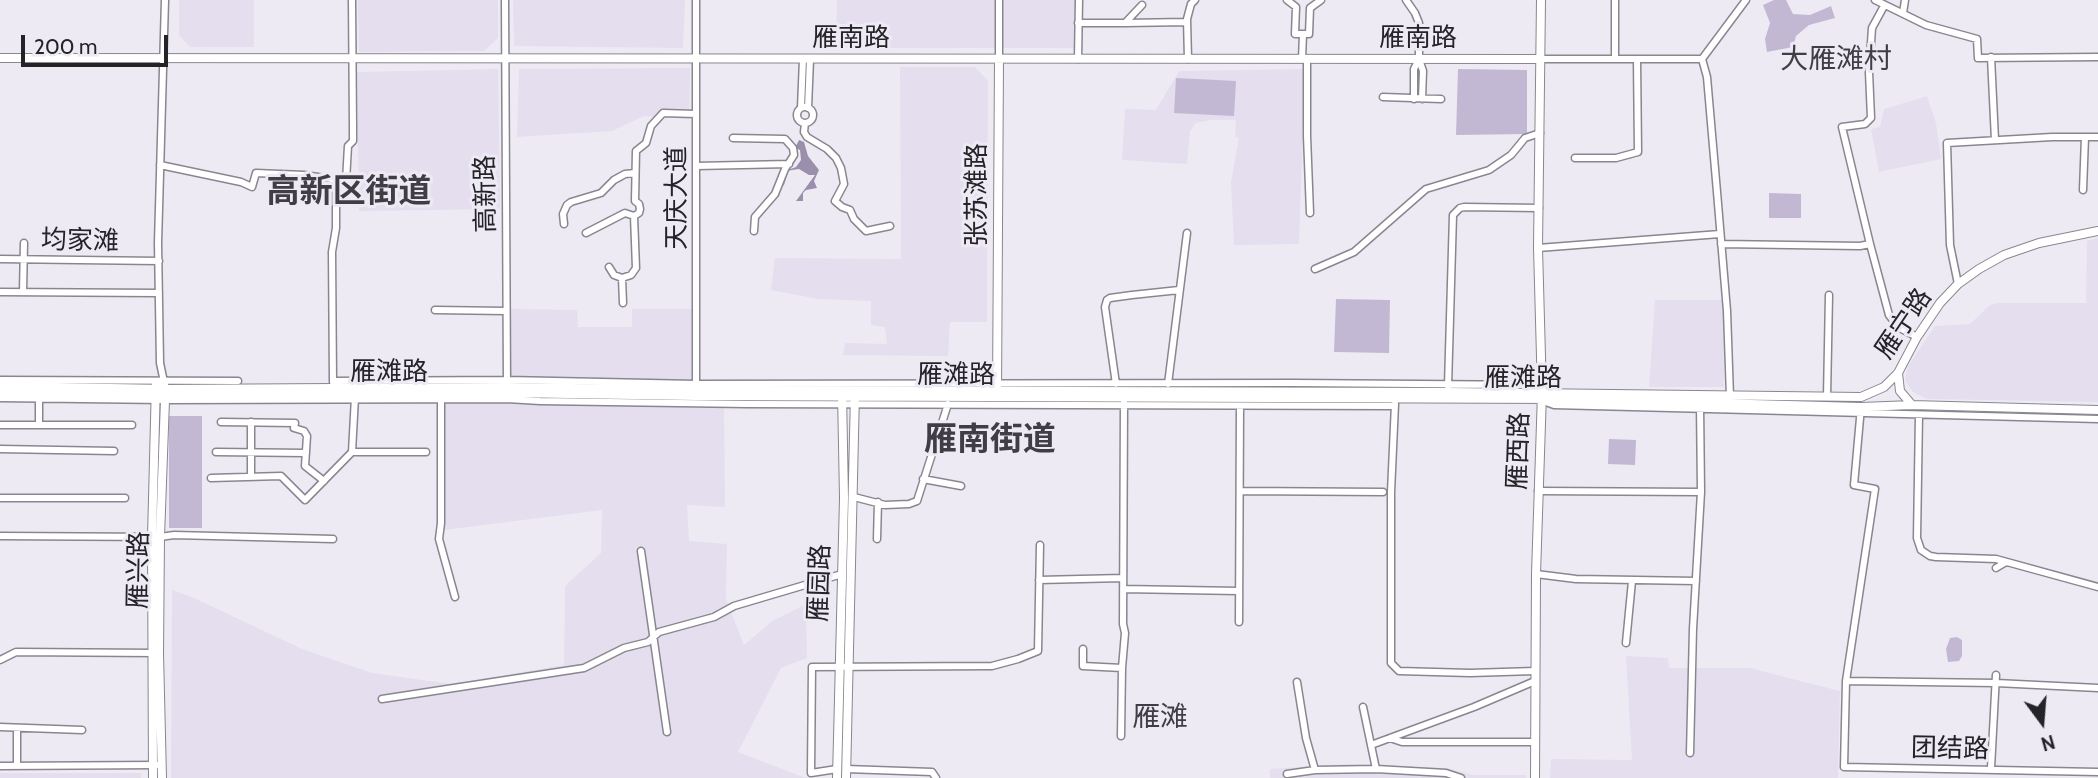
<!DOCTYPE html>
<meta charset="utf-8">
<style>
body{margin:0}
#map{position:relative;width:2098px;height:778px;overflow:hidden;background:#eeeaf4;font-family:Cabin,sans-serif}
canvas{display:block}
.north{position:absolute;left:2007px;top:687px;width:70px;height:70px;-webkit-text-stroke:5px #eeeaf4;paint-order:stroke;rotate:164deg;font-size:19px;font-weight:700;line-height:28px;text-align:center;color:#242327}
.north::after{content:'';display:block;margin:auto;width:24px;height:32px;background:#242327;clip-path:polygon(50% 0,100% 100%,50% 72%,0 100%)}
.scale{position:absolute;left:21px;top:35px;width:147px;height:32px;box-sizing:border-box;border:4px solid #242327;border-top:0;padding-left:9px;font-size:21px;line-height:24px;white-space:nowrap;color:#242327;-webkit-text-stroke:5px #eeeaf4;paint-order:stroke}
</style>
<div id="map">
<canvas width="2098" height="778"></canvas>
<div class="north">N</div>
<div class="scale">200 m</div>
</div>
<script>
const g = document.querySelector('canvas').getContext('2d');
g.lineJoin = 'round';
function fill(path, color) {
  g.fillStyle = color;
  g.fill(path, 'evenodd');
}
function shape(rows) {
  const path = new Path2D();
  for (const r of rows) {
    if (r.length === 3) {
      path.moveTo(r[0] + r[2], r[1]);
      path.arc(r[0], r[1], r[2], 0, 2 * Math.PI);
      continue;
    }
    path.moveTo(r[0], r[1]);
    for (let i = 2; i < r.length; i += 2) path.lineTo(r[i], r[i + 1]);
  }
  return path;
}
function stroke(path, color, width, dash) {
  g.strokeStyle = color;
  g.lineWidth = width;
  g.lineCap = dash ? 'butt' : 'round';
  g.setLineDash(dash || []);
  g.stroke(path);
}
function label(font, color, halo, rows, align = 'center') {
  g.font = font + ' Cabin,"Noto Sans SC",sans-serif';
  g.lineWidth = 6;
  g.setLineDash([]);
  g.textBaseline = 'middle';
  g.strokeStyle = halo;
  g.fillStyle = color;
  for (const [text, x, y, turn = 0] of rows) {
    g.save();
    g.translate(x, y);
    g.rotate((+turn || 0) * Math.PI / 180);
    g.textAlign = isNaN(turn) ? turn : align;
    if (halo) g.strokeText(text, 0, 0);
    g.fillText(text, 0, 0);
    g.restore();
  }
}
fill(shape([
 [179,0,254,0,254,47,190,47,179,35],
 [358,0,498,0,498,38,484,51,359,52],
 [513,0,685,0,683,48,514,46],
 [837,0,1080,0,1080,48,836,48],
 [900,67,975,67,988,81,987,322,950,322,948,356,843,355,845,343,887,344,885,327,871,325,871,301,818,299,771,290,775,258,901,259],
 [690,68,689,119,644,116,612,131,517,137,519,69],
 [498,69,500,209,359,211,357,72],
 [1305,69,1299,244,1234,245,1231,182,1239,138,1235,137,1236,120,1211,120,1196,123,1190,131,1187,164,1122,160,1125,109,1156,110,1179,71],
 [1927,96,1936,123,1941,159,1879,172,1871,129,1880,127,1884,109],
 [2098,238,2098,402,1927,399,1913,392,1905,381,1908,366,1935,326,1970,324,1990,305,1997,303,2086,303,2087,241],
 [1655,300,1723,300,1724,387,1649,387],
 [511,309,577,310,578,327,632,327,632,309,696,309,696,390,507,387],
 [437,402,724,406,725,507,687,505,689,541,727,544,726,599,744,645,771,622,806,604,807,658,781,668,738,752,803,777,810,778,171,778,172,590,192,597,302,649,372,673,451,684,564,665,565,586,601,553,602,510,436,531],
 [1626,656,1668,658,1669,668,1750,668,1840,691,1838,778,1550,778,1551,759,1632,760],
 [1347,764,1447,768,1473,775,1526,775,1526,778,1270,778,1270,769],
 [0,773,141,773,141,778,0,778]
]), '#e4deef');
fill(shape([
 [1774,0,1786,0,1793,14,1810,15,1831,6,1835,18,1809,25,1796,36,1793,47,1767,52,1765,39,1770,23,1763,5],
 [1458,69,1527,70,1527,134,1456,135],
 [1176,78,1236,81,1234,116,1174,113],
 [1769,193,1801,194,1801,218,1769,218],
 [1336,299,1390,300,1389,353,1334,352],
 [169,416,202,416,202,528,169,528],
 [1609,439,1636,440,1635,465,1608,464],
 [1957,637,1962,640,1962,656,1959,661,1948,662,1946,649,1950,638]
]), '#c2b8d3');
fill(shape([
 [799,140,804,142,808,156,819,170,814,181,817,188,806,190,803,193,803,201,796,201,815,175,809,175,799,169,792,170,788,171,784,185,781,186,780,185,788,170,796,167,801,160,800,150,795,148]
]), '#9a90ac');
const minor = shape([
 [505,0,507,384],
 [696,0,696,387],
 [1287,0,1296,7,1295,34,1309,34,1310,8,1321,0],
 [1406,0,1415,13,1419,23,1419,59],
 [1615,0,1615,59],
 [1875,0,1926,25,1977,39,1978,58,2098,57],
 [1903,13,1905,0],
 [1078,23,1125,23,1142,5],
 [1125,23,1187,22],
 [1991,57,1995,140],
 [999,59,999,0],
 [1078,59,1079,0],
 [1188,59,1187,19,1191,4,1195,0],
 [1302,59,1303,34],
 [1307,59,1307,136,1310,213],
 [1541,59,1702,59],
 [1702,59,1707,77,1717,192,1727,311,1730,397],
 [1702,59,1746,0],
 [1383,97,1441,99],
 [1414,99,1414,69,1419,59,1423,71,1422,99],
 [805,115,8],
 [801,108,803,59],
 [808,108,810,59],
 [805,123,804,132,807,137,827,149,836,158,841,168,844,184,835,201,842,207,850,210,854,219,866,231,890,226],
 [733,138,785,139,793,148,794,155,785,169,775,194,755,217,754,231],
 [1575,158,1616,158,1638,152,1637,59],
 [160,165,241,182,252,187,256,173,304,175,346,181,348,146,353,141,353,127,352,0],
 [696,166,789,164],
 [2083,190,2085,137],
 [564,224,563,214,567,205,571,202,601,193,614,180,625,174,635,173],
 [586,233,625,213,634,216],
 [1721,244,1860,246,1870,244,1842,127,1865,124,1871,118,1869,72,1872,28,1884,6],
 [1870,244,1889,315,1898,327,1917,337],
 [1538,248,1720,234],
 [0,259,159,261],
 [609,267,614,275,622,278,631,275,636,268,634,216,639,213,640,209,639,204,635,201,636,151,646,143,651,126,663,113,696,114],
 [1315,269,1354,252,1426,189,1489,170,1511,155,1525,138,1540,133],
 [622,278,623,303],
 [1958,284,1950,245,1947,143,2052,137,2098,137],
 [0,292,159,293],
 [23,292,24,243],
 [435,310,506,311],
 [0,380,238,381],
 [333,381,507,380,696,384,1293,383,1541,385],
 [164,382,160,363,158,243,165,0],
 [333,382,332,252,336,228,336,181],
 [1116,384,1105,307,1107,300,1110,298,1132,295,1179,290],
 [1168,384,1187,233],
 [1448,386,1453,215,1460,208,1464,207,1539,208],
 [1827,397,1829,295],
 [0,398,165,400,507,399,540,401,748,404,1395,406],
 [39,399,39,424],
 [441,399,441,523,439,539,455,597],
 [1543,401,1554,405,2098,419],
 [1395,404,1391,492,1391,663,1399,671,1470,673,1535,671],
 [1861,407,1854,485,1875,489,1846,681,1844,767,2098,772],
 [1919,415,1917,538,1921,550,1930,556,1936,557,1996,559,2098,587],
 [221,422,295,423,294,428,304,431,307,436,305,466,324,481],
 [0,425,132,425],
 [0,449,114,451],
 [216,452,306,453],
 [352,452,426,452],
 [251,477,251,422],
 [211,478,281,476,305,500,352,452,355,397],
 [923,479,961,486],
 [1240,491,1383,492],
 [1538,491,1701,492],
 [854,497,885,505,909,504,917,501,948,404],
 [0,498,125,498],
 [0,536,160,537,174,535,333,539],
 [877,539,878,502],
 [641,551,667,732],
 [1996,568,2006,562],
 [1536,574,1576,579,1696,581],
 [1039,580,1123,578],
 [1123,589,1239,591],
 [1239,622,1240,406],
 [1626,643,1632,581],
 [1083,649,1083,666,1122,668],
 [0,660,16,652,157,653],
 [1846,681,1996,683,2098,688],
 [1297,682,1306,738,1315,770],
 [382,699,584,668,624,648,648,642,659,632,714,617,734,606,842,574],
 [1363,707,1376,769,1446,773,1461,778],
 [0,727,82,730],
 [17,728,17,765],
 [1121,736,1122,668,1125,633,1123,624,1124,402],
 [1390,738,1402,742,1535,742],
 [1371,745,1474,707,1535,681],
 [1690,753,1693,629,1701,492,1700,405],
 [0,766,157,765],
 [1991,768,1996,675],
 [837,769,811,773,812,667,992,666,1018,659,1038,651,1040,545],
 [846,769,932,772,936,778],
 [1287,774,1315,770,1376,769]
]);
const major = shape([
 [0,58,1541,59],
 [1898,373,1900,391,1912,405],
 [0,386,165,389,507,387,696,390,1447,392,1861,397,1884,387,1898,373,1917,337,1940,303,1958,284,1979,269,2004,255,2039,243,2098,231],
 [0,392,165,395,507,393,696,396,1566,399,1861,407,1912,405,2098,410],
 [997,395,999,59],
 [153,778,152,537,156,382],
 [162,778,159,653,160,537,165,400,164,382],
 [837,778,844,498,842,393],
 [846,778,855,393],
 [1535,778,1536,574,1542,393,1538,248,1541,0]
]);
stroke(minor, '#8a8690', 9);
stroke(major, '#8a8690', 10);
stroke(minor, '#fff', 6);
stroke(major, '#fff', 8);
label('26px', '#242327', '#eeeaf4', [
 ["雁南路",851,38],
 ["雁南路",1418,38],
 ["高新路",486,194,-91],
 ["张苏滩路",977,195,-90],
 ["天庆大道",677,198,-90],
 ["均家滩",80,241,1],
 ["雁宁路",1904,324,-56],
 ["雁滩路",389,372],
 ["雁滩路",956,375],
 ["雁滩路",1523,378],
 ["雁西路",1519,451,-88],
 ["雁兴路",139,570,-89],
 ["雁园路",820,583,-88],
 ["团结路",1950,749,1]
]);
label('28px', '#403d45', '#eeeaf4', [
 ["大雁滩村",1836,60],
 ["雁滩",1160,718]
]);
label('bold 33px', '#403d45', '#eeeaf4', [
 ["高新区街道",349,192],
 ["雁南街道",990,440]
]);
</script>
